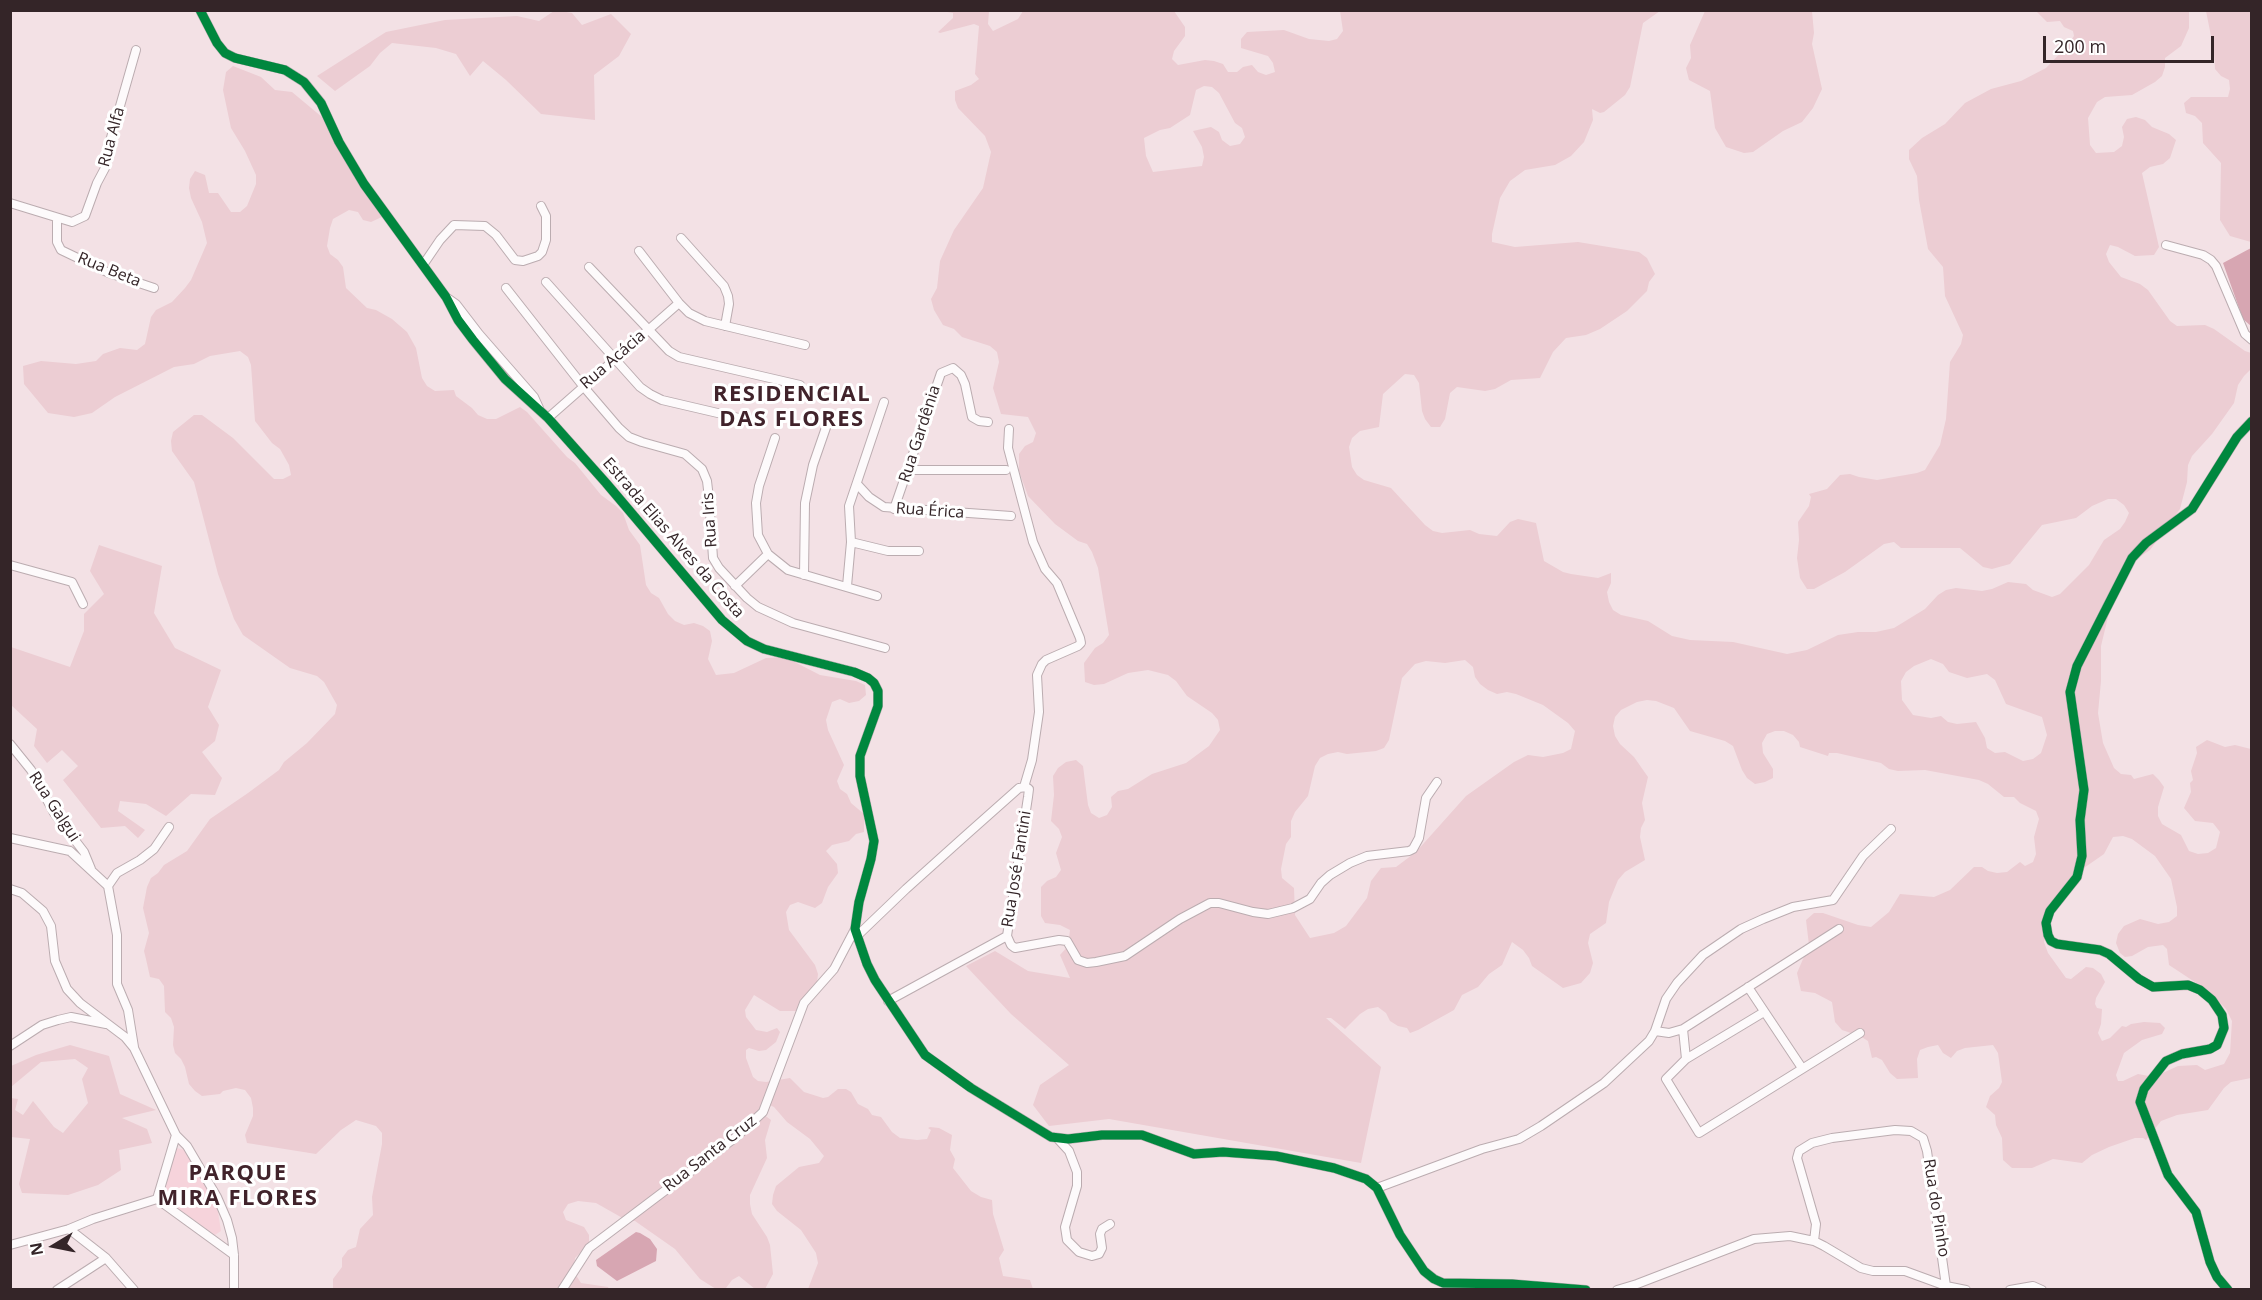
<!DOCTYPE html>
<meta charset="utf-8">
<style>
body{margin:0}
#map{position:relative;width:2262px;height:1300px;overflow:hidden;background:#f3e1e5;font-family:"Open Sans",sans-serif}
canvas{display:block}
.frame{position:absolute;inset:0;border:12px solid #342528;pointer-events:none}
.north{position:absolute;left:24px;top:1216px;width:60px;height:60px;-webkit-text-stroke:4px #fff;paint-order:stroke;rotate:260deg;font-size:16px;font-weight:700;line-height:24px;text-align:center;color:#342528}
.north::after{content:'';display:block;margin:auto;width:21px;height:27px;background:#342528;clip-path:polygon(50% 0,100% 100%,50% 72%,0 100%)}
.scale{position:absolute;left:2043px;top:36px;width:171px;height:27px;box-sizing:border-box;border:3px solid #342528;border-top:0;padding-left:8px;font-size:18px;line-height:21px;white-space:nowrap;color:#342528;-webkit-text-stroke:4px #fff;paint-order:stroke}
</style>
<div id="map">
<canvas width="2262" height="1300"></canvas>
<div class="frame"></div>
<div class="north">N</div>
<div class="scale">200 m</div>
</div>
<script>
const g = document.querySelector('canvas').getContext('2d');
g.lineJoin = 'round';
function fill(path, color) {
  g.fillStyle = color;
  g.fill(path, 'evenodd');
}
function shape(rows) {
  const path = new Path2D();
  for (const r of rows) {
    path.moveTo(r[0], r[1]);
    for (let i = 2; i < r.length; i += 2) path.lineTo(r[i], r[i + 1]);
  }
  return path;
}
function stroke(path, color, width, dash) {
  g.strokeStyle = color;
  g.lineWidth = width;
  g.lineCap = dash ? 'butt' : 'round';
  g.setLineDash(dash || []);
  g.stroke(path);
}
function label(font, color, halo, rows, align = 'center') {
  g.font = font + ' "Open Sans",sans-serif';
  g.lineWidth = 6;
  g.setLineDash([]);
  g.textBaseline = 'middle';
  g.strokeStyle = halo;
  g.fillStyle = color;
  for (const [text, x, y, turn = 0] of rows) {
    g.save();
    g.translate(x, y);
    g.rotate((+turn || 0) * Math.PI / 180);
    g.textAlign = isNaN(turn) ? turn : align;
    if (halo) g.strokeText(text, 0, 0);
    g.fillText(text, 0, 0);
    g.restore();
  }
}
fill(shape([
 [176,1148,185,1150,217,1206,221,1231,215,1235,169,1202,164,1193]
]), '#f6d3db');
fill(shape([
 [561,11,572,13,582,25,611,14,631,34,619,56,594,75,595,120,541,114,506,80,483,61,470,76,456,54,436,48,392,43,380,53,370,66,335,91,317,76,386,32,445,20,517,16,539,21,554,11],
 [942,11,989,11,988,24,993,31,1018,19,1023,11,1174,11,1185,27,1185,36,1174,51,1172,59,1178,65,1205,60,1214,61,1223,64,1228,72,1237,72,1243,67,1252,65,1258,72,1266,75,1275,72,1273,63,1268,56,1241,48,1241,39,1247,32,1284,30,1309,39,1329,41,1337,39,1343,31,1340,11,1660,11,1643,23,1630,87,1625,95,1604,112,1600,113,1592,109,1593,120,1584,142,1571,156,1555,165,1525,170,1510,181,1500,198,1492,234,1492,242,1515,247,1578,242,1639,252,1647,258,1655,274,1649,282,1647,291,1627,311,1600,329,1586,335,1566,338,1553,352,1540,378,1511,380,1495,389,1485,391,1457,387,1450,393,1445,419,1440,427,1431,427,1425,419,1422,411,1419,383,1414,375,1405,374,1383,394,1379,427,1360,431,1352,438,1349,447,1352,467,1357,475,1364,480,1391,488,1425,525,1433,531,1442,533,1470,530,1479,534,1497,536,1510,522,1518,519,1536,523,1544,561,1563,572,1571,574,1598,578,1611,573,1611,583,1607,592,1609,602,1613,610,1621,615,1648,621,1672,636,1690,640,1733,642,1787,654,1807,650,1838,635,1858,632,1876,632,1894,628,1925,609,1938,595,1946,590,1956,588,1982,591,1992,589,2008,582,2026,584,2033,590,2052,597,2060,594,2089,565,2104,540,2120,529,2125,522,2129,513,2124,505,2116,499,2108,499,2092,506,2076,518,2042,525,2010,564,1992,569,1983,567,1960,548,1901,548,1894,542,1884,544,1845,572,1814,589,1807,589,1800,578,1797,558,1799,540,1798,522,1809,506,1811,497,1809,494,1827,489,1840,475,1850,474,1859,477,1877,480,1917,473,1925,470,1940,445,1946,419,1950,362,1961,344,1963,335,1945,296,1943,267,1928,249,1919,200,1917,176,1909,159,1909,150,1922,138,1945,124,1965,103,1991,89,2021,81,2046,68,2067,46,2074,36,2073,31,2064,27,2060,21,2047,22,2036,11,2189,11,2189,28,2181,46,2165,58,2165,67,2162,76,2155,82,2132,95,2105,97,2097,102,2088,118,2090,145,2096,153,2114,152,2122,146,2124,137,2122,127,2127,119,2136,117,2145,120,2152,127,2169,134,2176,140,2170,158,2163,164,2150,167,2142,173,2159,247,2154,255,2135,256,2118,247,2110,245,2106,254,2109,262,2121,277,2140,284,2148,290,2170,321,2177,326,2205,325,2214,329,2245,351,2251,353,2251,369,2244,376,2238,385,2234,403,2212,434,2192,456,2188,465,2187,482,2180,509,2150,550,2135,560,2114,592,2101,646,2101,681,2098,713,2103,743,2114,768,2121,774,2131,775,2134,779,2153,774,2159,780,2164,787,2158,807,2158,816,2162,824,2181,835,2189,851,2198,854,2208,853,2216,848,2220,832,2213,823,2195,821,2184,808,2191,792,2190,783,2193,780,2191,771,2197,753,2196,747,2207,740,2225,747,2235,745,2251,749,2251,1078,2231,1082,2224,1088,2208,1110,2177,1115,2161,1121,2146,1140,2143,1138,2135,1138,2109,1147,2092,1155,2082,1163,2053,1159,2032,1168,2012,1168,2003,1160,2002,1138,1996,1125,1995,1115,1986,1107,1990,1096,1999,1088,2002,1082,1998,1053,1993,1045,1965,1048,1957,1051,1951,1058,1943,1053,1938,1045,1928,1047,1920,1050,1917,1059,1918,1078,1897,1079,1890,1073,1882,1060,1876,1057,1872,1058,1868,1041,1860,1036,1842,1030,1835,1022,1832,1002,1815,993,1801,991,1797,973,1809,945,1806,920,1814,913,1823,913,1858,925,1871,927,1889,912,1900,894,1934,897,1950,890,1974,867,1982,867,1988,871,1997,873,2007,872,2020,862,2025,866,2033,862,2036,854,2034,837,2039,819,2036,811,2020,803,2014,797,2004,797,1988,784,1979,780,1925,770,1898,771,1889,769,1881,763,1837,753,1829,753,1828,756,1800,747,1799,742,1793,735,1784,731,1775,731,1767,734,1762,743,1763,753,1773,769,1773,778,1765,782,1755,784,1747,778,1742,770,1733,746,1725,741,1690,731,1674,708,1656,701,1647,700,1637,702,1621,710,1615,717,1613,726,1615,736,1620,744,1634,757,1648,777,1642,803,1645,820,1641,828,1640,837,1645,860,1625,872,1618,880,1609,902,1606,923,1590,934,1588,943,1593,963,1590,973,1581,983,1563,988,1532,966,1529,958,1523,950,1512,942,1502,965,1489,974,1478,987,1462,995,1454,1010,1418,1030,1410,1033,1407,1028,1398,1026,1390,1021,1386,1013,1378,1007,1368,1009,1360,1014,1345,1029,1331,1018,1326,1018,1381,1067,1361,1163,1109,1119,1049,1126,1033,1105,1040,1085,1069,1065,1011,1014,966,966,995,951,1028,971,1070,978,1060,955,1068,946,1070,930,1060,925,1045,923,1041,916,1041,887,1047,881,1056,877,1061,870,1056,853,1062,837,1059,829,1051,821,1054,795,1053,776,1058,768,1066,762,1076,760,1083,766,1088,805,1091,813,1099,818,1107,815,1112,807,1111,797,1118,791,1128,789,1152,774,1186,763,1209,746,1220,730,1218,720,1212,713,1187,696,1176,681,1168,675,1148,670,1128,673,1104,684,1094,685,1085,682,1084,663,1095,648,1103,643,1109,635,1098,568,1092,552,1087,544,1078,541,1055,524,1028,496,1019,471,1019,454,1025,446,1033,442,1036,433,1028,417,1001,414,993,388,999,362,997,352,990,346,962,337,954,329,943,325,934,310,931,299,937,288,940,261,954,230,983,188,991,152,985,136,958,108,955,100,955,91,971,85,979,79,975,74,979,26,974,24,940,33,938,32,953,18,953,13],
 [1204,86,1212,87,1219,93,1235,123,1242,128,1245,137,1240,144,1230,146,1222,140,1219,132,1211,127,1193,131,1202,147,1204,157,1202,166,1153,172,1146,156,1144,138,1160,130,1170,128,1190,115,1196,90],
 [1931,659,1943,664,1949,672,1967,678,1987,674,1995,680,2006,704,2042,717,2047,735,2041,753,2033,759,2023,761,2005,752,1995,753,1987,748,1985,738,1976,722,1957,724,1948,722,1941,716,1931,718,1913,715,1902,700,1901,681,1906,672,1914,666],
 [1465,660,1473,667,1475,677,1480,684,1488,690,1497,694,1507,692,1516,694,1543,705,1568,723,1575,731,1571,749,1563,753,1543,757,1528,755,1514,762,1466,796,1416,852,1396,867,1381,868,1371,881,1367,898,1346,926,1334,933,1310,938,1295,915,1294,888,1282,878,1281,869,1286,844,1291,837,1291,821,1295,812,1308,796,1315,766,1320,758,1328,754,1338,752,1347,754,1376,751,1384,748,1389,740,1402,678,1415,664,1426,661,1445,663],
 [2123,836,2132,839,2155,856,2171,879,2177,907,2177,916,2169,922,2158,924,2140,919,2124,926,2118,934,2116,943,2120,953,2125,957,2132,956,2148,947,2163,945,2167,949,2169,965,2210,992,2226,1009,2232,1021,2230,1053,2224,1064,2205,1070,2197,1065,2178,1066,2154,1077,2138,1074,2123,1081,2118,1081,2116,1075,2124,1053,2142,1040,2162,1034,2165,1028,2160,1023,2144,1022,2131,1024,2126,1027,2122,1026,2110,1038,2102,1041,2098,1033,2101,1024,2102,1009,2097,1008,2095,1004,2096,998,2105,982,2101,974,2093,968,2086,967,2071,979,2066,978,2048,953,2044,942,2048,926,2060,902,2079,883,2081,870,2104,854,2113,837],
 [1705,11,1812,11,1814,33,1812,44,1822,89,1813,108,1802,122,1783,131,1753,152,1744,153,1726,147,1715,128,1710,91,1689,80,1686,68,1691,58,1690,45],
 [2206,11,2251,11,2251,242,2230,236,2220,220,2221,163,2203,143,2202,123,2195,116,2186,113,2184,103,2191,97,2228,97,2230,89,2229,80,2221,76,2215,69,2214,51],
 [233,66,261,77,275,90,292,92,322,117,384,216,371,222,363,220,358,212,349,210,333,219,330,228,327,246,330,254,338,260,343,267,346,288,367,308,376,310,392,319,407,332,416,348,422,378,427,386,435,391,454,390,456,396,472,408,478,415,487,419,496,419,520,407,527,412,567,457,575,463,601,495,616,506,623,513,629,530,640,545,646,585,651,593,659,598,668,614,675,621,684,625,694,623,703,626,710,631,712,641,708,659,716,675,734,673,766,658,785,657,820,675,856,681,865,685,866,695,859,701,849,703,840,699,832,702,826,720,828,730,844,765,837,781,840,789,847,794,851,803,864,814,864,832,856,834,849,841,832,845,826,851,837,864,838,873,828,887,822,903,815,908,798,902,790,905,786,912,789,930,815,965,818,974,817,983,798,1011,780,1011,754,995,745,1010,746,1017,756,1030,767,1032,777,1028,780,1032,776,1042,766,1050,759,1051,749,1048,746,1050,746,1058,753,1077,758,1081,766,1082,790,1078,804,1092,823,1098,828,1097,838,1089,846,1089,851,1092,858,1104,868,1109,872,1115,881,1117,892,1132,900,1138,917,1140,927,1139,931,1130,928,1128,930,1127,939,1128,952,1135,950,1150,955,1159,953,1168,971,1191,981,1197,992,1200,993,1214,1004,1250,999,1258,1003,1276,1030,1280,1033,1289,808,1289,818,1263,816,1253,801,1230,777,1211,772,1204,773,1195,776,1186,799,1167,819,1163,824,1156,810,1139,787,1122,774,1107,763,1102,760,1106,763,1114,771,1120,765,1140,767,1158,750,1195,750,1204,752,1214,767,1237,770,1245,773,1274,765,1289,755,1289,739,1276,732,1280,726,1288,716,1289,700,1279,675,1249,635,1221,626,1220,596,1203,578,1201,568,1204,563,1212,566,1220,584,1227,589,1235,589,1244,575,1258,574,1272,581,1283,608,1287,609,1289,333,1289,333,1279,342,1267,342,1258,348,1250,356,1247,360,1229,373,1215,372,1197,382,1144,382,1133,376,1126,356,1120,341,1130,316,1154,247,1143,245,1135,253,1116,253,1108,251,1098,245,1090,236,1088,223,1091,220,1094,202,1096,195,1091,189,1084,185,1067,181,1059,175,1053,173,1045,174,1027,171,1018,165,1012,164,986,159,979,150,977,146,959,144,951,149,933,143,908,147,887,151,878,158,873,164,865,187,851,210,819,248,793,279,770,284,762,307,743,335,714,337,705,324,682,317,676,290,668,243,635,234,619,218,574,194,482,172,451,171,441,173,432,194,415,202,415,233,438,274,479,283,479,291,475,289,465,280,449,272,443,255,421,251,365,248,357,240,351,210,356,194,364,174,367,115,397,92,413,74,417,48,413,24,384,23,366,41,361,76,364,96,361,103,354,120,348,137,350,145,344,151,317,156,310,172,302,185,288,191,280,207,243,202,222,191,198,189,188,190,179,195,171,205,175,209,193,218,193,231,212,240,212,247,206,256,184,256,175,245,151,231,128,223,90,226,72],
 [99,545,162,566,154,613,175,648,221,670,208,707,219,725,215,741,202,752,222,778,215,795,191,794,166,816,146,804,120,801,118,811,145,830,138,838,125,826,101,828,63,780,78,766,62,750,47,763,34,746,37,729,11,705,11,647,70,667,84,631,84,614,104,594,90,571],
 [70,1045,109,1056,120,1094,156,1110,122,1118,147,1129,152,1143,119,1150,121,1170,98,1185,68,1195,22,1193,19,1184,30,1139,11,1137,11,1098,18,1099,15,1110,23,1115,33,1101,54,1127,63,1133,88,1103,82,1079,88,1068,75,1059,41,1062,11,1087,11,1066,36,1055]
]), '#eccdd3');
fill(shape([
 [2251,248,2251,326,2243,319,2223,263],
 [636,1232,640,1233,650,1239,657,1249,656,1261,617,1281,597,1266,596,1260]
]), '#d7a6b2');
const minor = shape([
 [200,10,217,43,225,53,235,58,285,70,304,82,321,103,339,142,364,184,446,297,458,320,473,340,505,379,548,418,606,483,722,620,747,641,764,649,854,672,868,678,874,683,878,691,878,706,860,756,860,776,874,841,871,859,859,902,855,929,867,964,875,980,925,1055,971,1088,1051,1137,1068,1139,1102,1135,1142,1135,1194,1154,1223,1152,1276,1156,1334,1168,1366,1179,1377,1188,1400,1235,1424,1271,1434,1279,1443,1283,1512,1284,1586,1290],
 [10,203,72,222,85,216,97,183,105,168,108,148,136,50],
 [57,218,57,242,61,250,109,273,154,288],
 [681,238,724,286,728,296,729,304,725,326],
 [2166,245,2203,255,2211,260,2216,266,2245,334,2252,340],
 [639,251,679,303,689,313,705,321,805,345],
 [423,265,440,240,454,225,485,226,496,235,515,260,523,261,538,256,542,252,546,240,546,216,541,206],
 [589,267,669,351,679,357,800,385],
 [546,282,640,387,650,394,662,400,739,418],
 [506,288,583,386,619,428,629,437,642,442,685,454,702,469,707,481,709,498,713,558,719,568,747,598,758,607,793,623,885,648],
 [446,297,456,304,479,334,534,397,539,408],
 [548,418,679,303],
 [1009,429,1008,448,1033,542,1045,569,1057,583,1080,638,1081,643,1078,646,1046,660,1042,664,1037,675,1039,712,1032,760,1024,787],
 [775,438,759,486,756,503,758,535,768,554,788,570,877,596],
 [908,470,1006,470],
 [857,484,869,497,884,507,1011,516],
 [894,509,941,373,953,368,961,375,965,384,972,417,979,421,988,422],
 [851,542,888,551,919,551],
 [10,565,72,582,83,604],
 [804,575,805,503,813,465,830,416],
 [735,586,768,554],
 [847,586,851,542,849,506,884,402],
 [10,744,31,770,54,813,84,852,91,869],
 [10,838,70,851,108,886,117,935,117,984,128,1010,134,1047],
 [108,886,117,873,140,860,154,849,169,827],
 [10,889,22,893,43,911,51,926,55,961,67,989,80,1003,125,1037,134,1048,176,1135,187,1146,217,1197,227,1220,232,1238,234,1255,234,1290],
 [857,936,906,889,965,836,1019,788,1026,787,1029,789,1028,797,1007,936],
 [1007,936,1011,945,1015,948,1059,940,1067,941,1078,960,1087,963,1096,962,1125,956,1180,919,1210,903,1219,903,1253,912,1268,914,1293,908,1310,899,1321,883,1330,875,1350,863,1367,856,1409,851,1413,849,1419,838,1426,798,1437,782],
 [1748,987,1802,1068],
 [888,1001,1007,936],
 [1683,1029,1686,1059,1666,1079,1699,1133,1860,1033],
 [1655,1031,1669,1033,1683,1029,1839,929],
 [10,1046,42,1025,58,1020,71,1017,106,1024],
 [1686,1059,1764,1012],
 [1057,1138,1069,1151,1077,1172,1077,1186,1065,1227,1067,1240,1079,1252,1092,1256,1099,1254,1102,1248,1100,1234,1102,1229,1110,1224],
 [1377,1188,1482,1149,1519,1139,1541,1126,1604,1083,1649,1041,1655,1031,1666,999,1677,983,1703,955,1741,929,1763,919,1793,907,1833,900,1863,856,1891,829],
 [157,1199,234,1255],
 [69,1229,106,1258,134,1290],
 [1814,1241,1816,1224,1797,1158,1799,1151,1812,1143,1832,1138,1895,1130,1911,1131,1923,1138,1927,1151,1946,1286],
 [10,1245,69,1229,93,1219,157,1199,176,1135],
 [57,1290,106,1258],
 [562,1290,589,1248,736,1137,763,1112,804,1003,834,969,855,929],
 [1617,1290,1637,1284,1754,1239,1790,1236,1814,1241,1824,1246,1861,1268,1873,1271,1905,1271,1946,1286,1966,1290],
 [2010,1290,2033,1286,2042,1290],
 [2228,1290,2217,1277,2210,1262,2196,1212,2168,1175,2140,1102,2144,1089,2166,1061,2182,1054,2210,1049,2217,1045,2224,1028,2222,1015,2212,1000,2200,990,2188,985,2153,987,2139,979,2109,954,2100,950,2057,944,2051,941,2048,935,2046,923,2050,911,2077,877,2082,856,2080,820,2084,790,2070,692,2077,666,2132,558,2146,543,2192,509,2237,437,2252,421]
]);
stroke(minor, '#bbacb0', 10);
stroke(minor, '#fdfafb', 8);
stroke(shape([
 [200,10,217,43,225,53,235,58,285,70,304,82,321,103,339,142,364,184,446,297,458,320,473,340,505,379,548,418,606,483,722,620,747,641,764,649,854,672,868,678,874,683,878,691,878,706,860,756,860,776,874,841,871,859,859,902,855,929,867,964,875,980,925,1055,971,1088,1051,1137,1068,1139,1102,1135,1142,1135,1194,1154,1223,1152,1276,1156,1334,1168,1366,1179,1377,1188,1400,1235,1424,1271,1434,1279,1443,1283,1512,1284,1586,1290],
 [2228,1290,2217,1277,2210,1262,2196,1212,2168,1175,2140,1102,2144,1089,2166,1061,2182,1054,2210,1049,2217,1045,2224,1028,2222,1015,2212,1000,2200,990,2188,985,2153,987,2139,979,2109,954,2100,950,2057,944,2051,941,2048,935,2046,923,2050,911,2077,877,2082,856,2080,820,2084,790,2070,692,2077,666,2132,558,2146,543,2192,509,2237,437,2252,421]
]), '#00873e', 9);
label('16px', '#342528', '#fff', [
 ["Rua Alfa",112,137,-75],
 ["Rua Beta",109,270,22],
 ["Rua Acácia",613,360,-41],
 ["Rua Gardênia",920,434,-72],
 ["Rua Érica",930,511,4],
 ["Rua Iris",710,520,-94],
 ["Estrada Elias Alves da Costa",673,538,49],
 ["Rua Galgui",54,807,57],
 ["Rua José Fantini",1017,869,-81],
 ["Rua Santa Cruz",710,1154,-38],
 ["Rua do Pinho",1936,1208,81]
]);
g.letterSpacing = '1.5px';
label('bold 22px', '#41232b', '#fff', [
 ["RESIDENCIAL",792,395],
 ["DAS FLORES",792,420],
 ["PARQUE",238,1174],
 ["MIRA FLORES",238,1199]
]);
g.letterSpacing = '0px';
</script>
